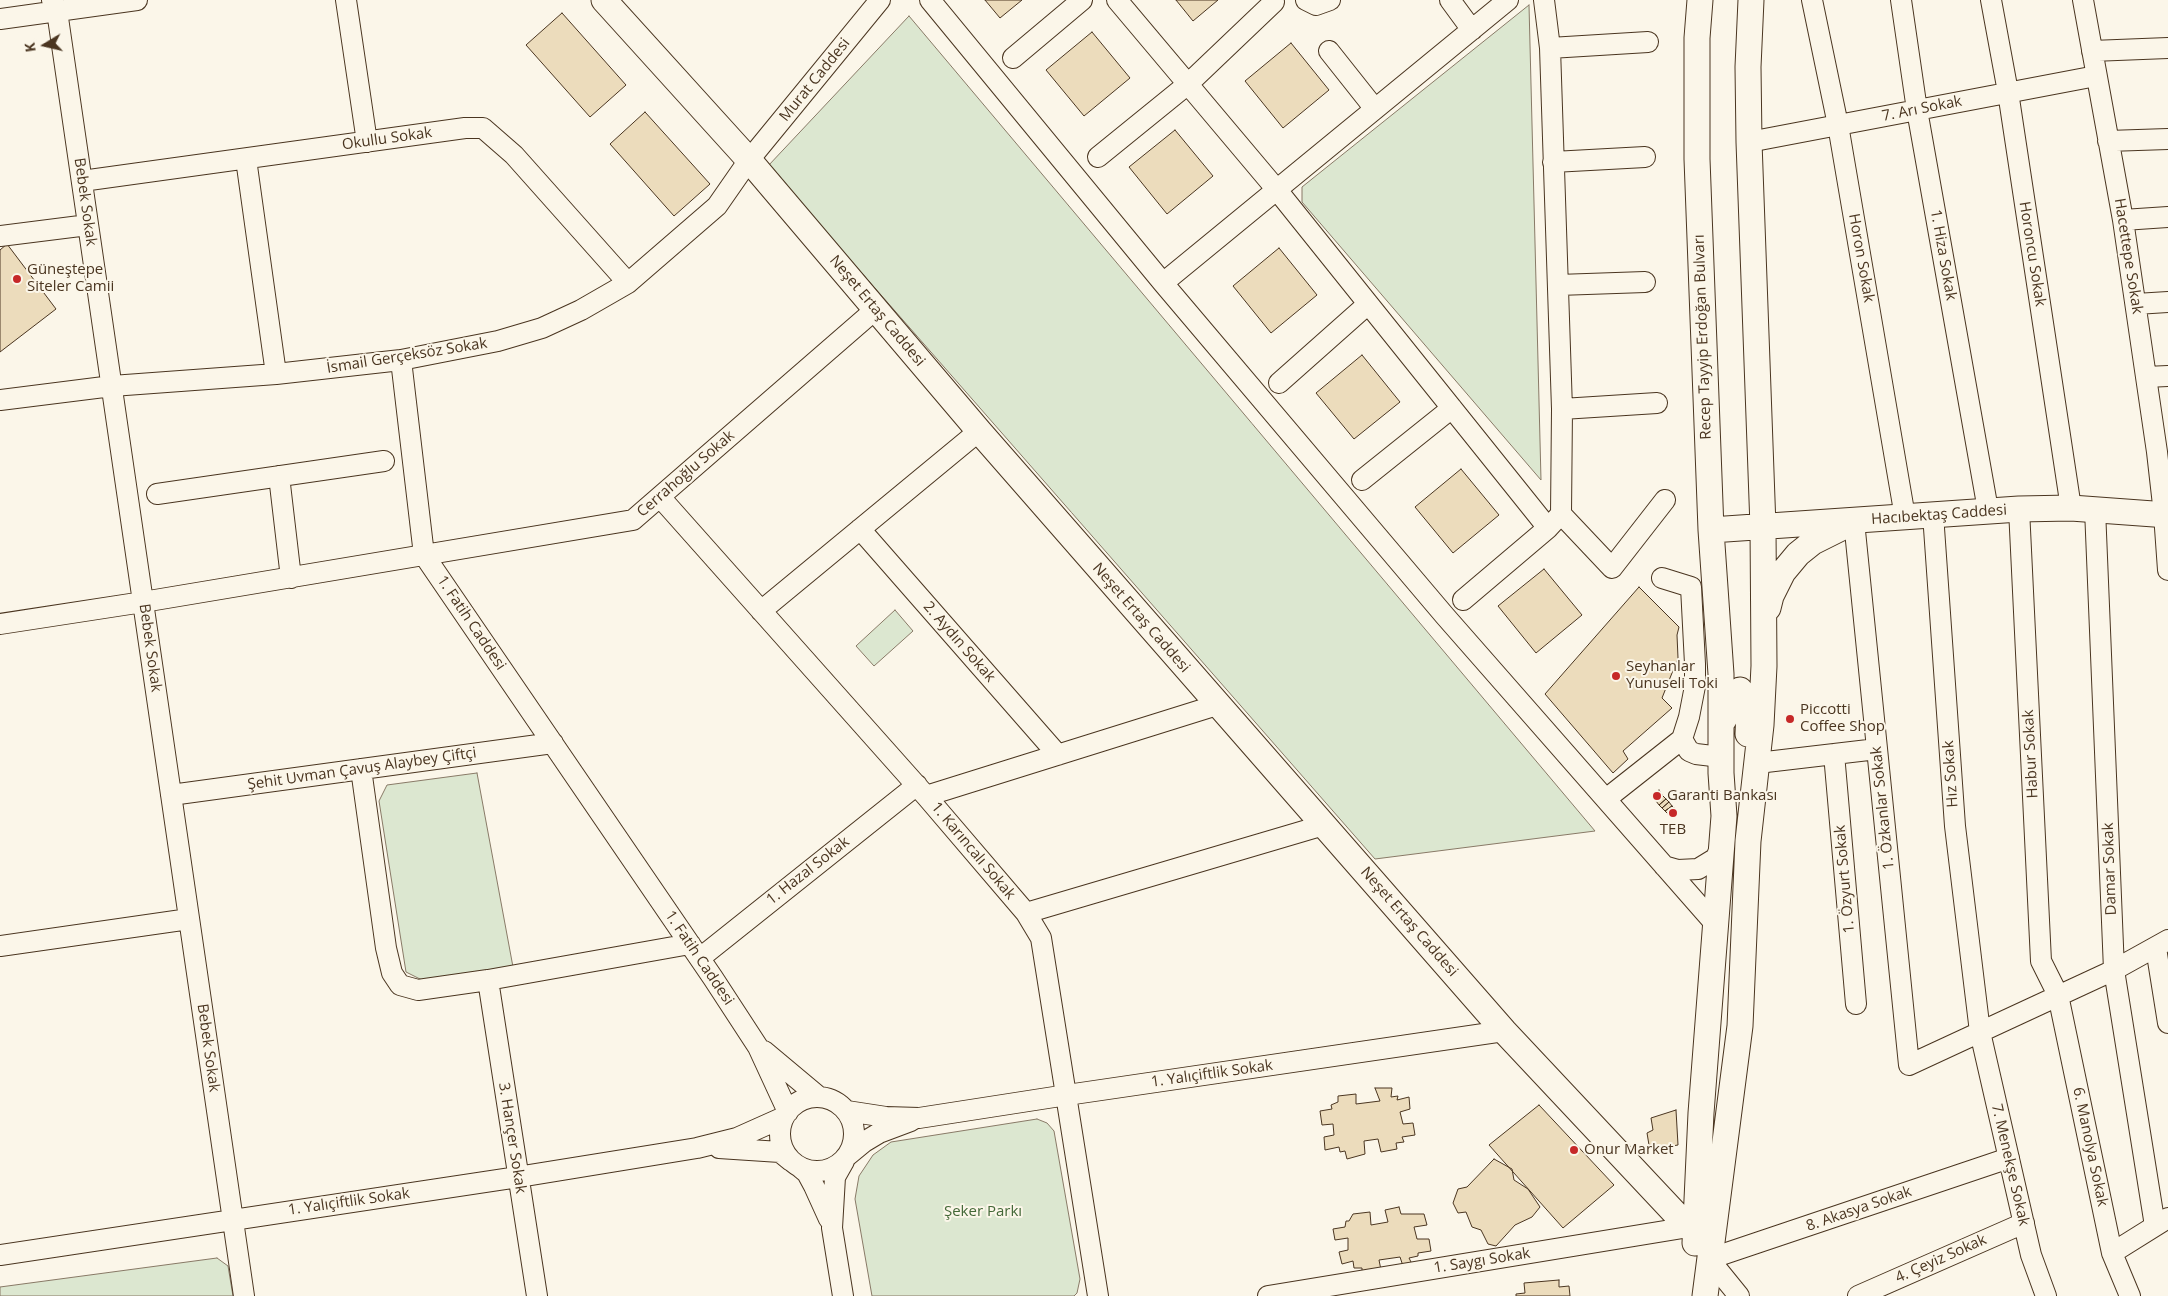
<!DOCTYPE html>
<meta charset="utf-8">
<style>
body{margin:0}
#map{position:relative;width:2168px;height:1296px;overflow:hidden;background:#fbf6e9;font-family:"Open Sans",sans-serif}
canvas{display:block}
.north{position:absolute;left:20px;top:20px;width:50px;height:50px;-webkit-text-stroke:4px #fbf6e9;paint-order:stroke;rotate:261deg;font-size:14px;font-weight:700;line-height:20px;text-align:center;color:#4a3520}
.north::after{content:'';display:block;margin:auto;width:18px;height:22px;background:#4a3520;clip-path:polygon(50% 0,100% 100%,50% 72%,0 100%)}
</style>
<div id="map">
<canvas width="2168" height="1296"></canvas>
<div class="north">K</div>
</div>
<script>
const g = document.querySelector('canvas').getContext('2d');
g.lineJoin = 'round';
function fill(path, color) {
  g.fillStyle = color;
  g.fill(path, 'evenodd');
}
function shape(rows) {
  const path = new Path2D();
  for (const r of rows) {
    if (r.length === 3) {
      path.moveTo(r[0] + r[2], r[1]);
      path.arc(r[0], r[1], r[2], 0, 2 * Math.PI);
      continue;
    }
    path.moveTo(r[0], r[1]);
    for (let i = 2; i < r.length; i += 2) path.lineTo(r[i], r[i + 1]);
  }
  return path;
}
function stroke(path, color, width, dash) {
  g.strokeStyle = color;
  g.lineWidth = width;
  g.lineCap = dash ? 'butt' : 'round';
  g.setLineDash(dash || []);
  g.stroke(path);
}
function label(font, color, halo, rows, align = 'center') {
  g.font = font + ' "Open Sans",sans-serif';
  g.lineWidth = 4;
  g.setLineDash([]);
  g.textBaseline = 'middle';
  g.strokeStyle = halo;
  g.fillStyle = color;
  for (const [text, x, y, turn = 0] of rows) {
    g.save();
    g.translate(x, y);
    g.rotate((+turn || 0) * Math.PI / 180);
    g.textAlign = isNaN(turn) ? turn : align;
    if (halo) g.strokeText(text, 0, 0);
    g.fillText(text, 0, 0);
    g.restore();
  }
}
const green = shape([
 [1529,5,1541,480,1302,202,1302,187,1529,5],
 [909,16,1595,831,1375,859,768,166,909,16],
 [895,610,913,631,874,666,856,646,895,610],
 [477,773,513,967,428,983,406,972,379,801,387,785,477,773],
 [1037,1119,1047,1123,1054,1131,1080,1279,1077,1293,1074,1296,872,1296,855,1199,859,1176,873,1155,891,1142,1037,1119],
 [217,1258,228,1266,233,1296,0,1296,0,1287,217,1258]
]);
fill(green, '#dce7d0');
stroke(green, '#887966', 1);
const building = shape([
 [985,0,1022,0,1000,18,985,0],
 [1176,0,1218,0,1193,21,1176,0],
 [562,13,626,85,590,117,526,45,562,13],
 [1092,32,1130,78,1084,116,1046,70,1092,32],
 [1291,43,1329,90,1283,128,1245,81,1291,43],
 [645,112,710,184,674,216,610,144,645,112],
 [1175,130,1213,176,1167,214,1129,167,1175,130],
 [7,244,56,309,0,352,0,250,7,244],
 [1279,248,1317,295,1271,333,1233,286,1279,248],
 [1362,355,1400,402,1354,439,1316,393,1362,355],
 [1461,469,1499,515,1453,553,1415,507,1461,469],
 [1544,569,1582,615,1536,653,1498,606,1544,569],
 [1639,587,1679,627,1677,635,1678,658,1662,698,1672,708,1623,751,1628,759,1613,773,1545,694,1639,587],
 [1659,790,1662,795,1656,801,1652,796,1659,790],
 [1662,795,1666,799,1659,805,1656,801,1662,795],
 [1666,799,1669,802,1662,808,1659,805,1666,799],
 [1669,802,1672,806,1665,811,1662,808,1669,802],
 [1672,806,1674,808,1668,814,1665,811,1672,806],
 [1674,808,1677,812,1671,818,1668,814,1674,808],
 [1375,1088,1392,1088,1391,1097,1398,1096,1397,1100,1409,1097,1410,1109,1400,1112,1403,1124,1413,1123,1415,1135,1402,1137,1404,1142,1396,1143,1397,1149,1381,1152,1378,1139,1364,1141,1365,1154,1347,1159,1345,1151,1340,1152,1339,1147,1325,1150,1324,1137,1334,1135,1333,1124,1322,1125,1320,1111,1332,1109,1331,1105,1338,1102,1338,1096,1356,1094,1356,1104,1380,1101,1375,1088],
 [1539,1105,1614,1185,1563,1228,1489,1145,1539,1105],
 [1676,1110,1678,1145,1655,1149,1653,1144,1649,1145,1647,1133,1653,1130,1651,1118,1676,1110],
 [1494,1159,1512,1169,1514,1180,1528,1189,1540,1207,1532,1217,1515,1225,1496,1246,1488,1244,1481,1230,1472,1227,1466,1212,1458,1213,1453,1203,1458,1189,1467,1187,1494,1159],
 [1399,1207,1401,1214,1424,1214,1427,1225,1414,1227,1417,1239,1429,1239,1431,1251,1418,1253,1418,1256,1409,1258,1412,1264,1403,1266,1400,1257,1379,1260,1381,1270,1362,1274,1362,1268,1354,1268,1353,1261,1342,1264,1339,1252,1348,1250,1348,1238,1335,1240,1333,1229,1345,1227,1346,1221,1349,1221,1353,1214,1370,1212,1371,1225,1388,1222,1385,1210,1399,1207],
 [1559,1280,1559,1287,1569,1286,1570,1296,1516,1296,1516,1294,1525,1293,1524,1283,1559,1280]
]);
fill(building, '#ecdcbc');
stroke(building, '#4a3520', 1);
const minor = shape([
 [52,0,57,11,244,1296],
 [346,0,367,142],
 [930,0,1163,283,1445,616,1717,926],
 [1117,0,1277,190,1548,528,1561,514,1562,409,1550,48,1544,0],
 [1306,0,1316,5,1330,0],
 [1450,0,1472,30],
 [1812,0,1838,125,1905,517],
 [1901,0,1917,110,1988,510],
 [1991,0,2008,92,2071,508],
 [2083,0,2123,220,2157,452,2164,514,2168,570],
 [0,19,137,0],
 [1550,48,1648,42],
 [1329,51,1375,109],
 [2092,51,2168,48],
 [1013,58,1082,0],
 [2108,141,2168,139],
 [1749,142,2096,76],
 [1098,157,1188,84,1274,2],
 [246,159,276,374],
 [1553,162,1645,157],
 [82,181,465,128,483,128,514,155,628,283],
 [2123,220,2168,217],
 [0,236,88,225],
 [1163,283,1508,0],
 [1558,285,1645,282],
 [2136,304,2168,302],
 [401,360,424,555,713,978,758,1047,788,1112],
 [2146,377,2168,376],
 [1279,383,1368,304],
 [0,400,112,386,276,374,401,360,498,341,542,328,581,310,628,283,717,206,749,160,880,0],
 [1562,409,1657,403],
 [279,476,291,578],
 [1362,480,1452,408],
 [157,494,384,461],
 [660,497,926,796,1026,913,1041,938,1098,1296],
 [2019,509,2041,961,2058,995,2112,1253,2130,1296],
 [2095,509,2114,970,2155,1226],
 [1561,514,1612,568,1665,500],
 [1933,514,1955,826,1980,1032,2031,1255,2046,1296],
 [1854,521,1909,1065,2114,970,2168,940],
 [860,529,1058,755],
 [1662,578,1691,587,1695,664,1695,686,1689,717,1682,739,1689,751,1696,754,1721,757],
 [1463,600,1548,528],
 [761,611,979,431],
 [0,624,143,602,633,520,876,309],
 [1834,754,1856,1004],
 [1766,762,1877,749],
 [361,769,386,948,392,973,400,985,418,990,488,980,690,944],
 [171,795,553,743],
 [926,796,1217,705],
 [1606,799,1682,739],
 [1664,866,1678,870,1698,869,1716,858,1722,843],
 [1026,913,1324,825],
 [0,946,189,919],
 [2156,948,2168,1023],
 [700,958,917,785],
 [488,980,537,1296],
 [764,1051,819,1097],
 [817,1134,37],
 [847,1111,886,1117,919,1118,1067,1095,1504,1031],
 [719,1148,780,1152,791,1161],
 [847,1156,864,1142,879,1133,911,1121],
 [801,1168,807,1173,814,1186,829,1219],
 [2112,1253,2168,1218],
 [0,1255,518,1177,697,1148,737,1138,784,1117],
 [843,1296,832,1228,835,1177,844,1161],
 [1268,1296,1695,1226],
 [1739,1296,1709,1259,2009,1158],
 [1858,1296,2024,1223]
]);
const major = shape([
 [604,0,749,160,979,431,1504,1031,1688,1227],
 [1711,530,2019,509,2071,508,2168,515],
 [1768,608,1771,596,1783,572,1798,554,1813,542,1847,525],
 [1723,721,1727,714,1732,697,1740,690,1749,711,1748,734],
 [1695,1243,1701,1113,1724,816,1721,773,1721,674,1711,530,1697,159,1697,38,1700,0],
 [1705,1296,1740,1026,1748,841,1761,725,1764,666,1763,527,1749,142,1748,67,1751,0]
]);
stroke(minor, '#4a3520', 22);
stroke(major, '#4a3520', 27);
stroke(minor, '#fbf6e9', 20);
stroke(major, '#fbf6e9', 25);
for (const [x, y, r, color] of [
 [17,279,5,"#c62828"],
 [1616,676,5,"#c62828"],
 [1790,719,5,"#c62828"],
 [1657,796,5,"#c62828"],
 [1673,813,5,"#c62828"],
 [1574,1150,5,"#c62828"]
]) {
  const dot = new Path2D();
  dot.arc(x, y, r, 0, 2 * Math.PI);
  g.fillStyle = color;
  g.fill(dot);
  stroke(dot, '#fbf6e9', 2);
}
label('15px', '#4a3520', '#fbf6e9', [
 ["Murat Caddesi",815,80,-51],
 ["7. Arı Sokak",1922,109,-11],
 ["Okullu Sokak",387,139,-8],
 ["Bebek Sokak",85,202,82],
 ["Horoncu Sokak",2032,254,81],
 ["1. Hiza Sokak",1943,255,80],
 ["Hacettepe Sokak",2128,256,81],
 ["Horon Sokak",1861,258,80],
 ["Neşet Ertaş Caddesi",877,311,50],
 ["Recep Tayyip Erdoğan Bulvarı",1703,337,-92],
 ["İsmail Gerçeksöz Sokak",407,356,-9],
 ["Cerrahoğlu Sokak",686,474,-41],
 ["Hacıbektaş Caddesi",1939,515,-4],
 ["Neşet Ertaş Caddesi",1141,618,49],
 ["1. Fatih Caddesi",471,623,56],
 ["2. Aydın Sokak",959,642,49],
 ["Bebek Sokak",150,648,82],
 ["Habur Sokak",2031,754,-93],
 ["Şehit Uvman Çavuş Alaybey Çiftçi",362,769,-8],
 ["Hız Sokak",1951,774,-94],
 ["1. Özkanlar Sokak",1883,808,-96],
 ["1. Karıncalı Sokak",973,851,50],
 ["Damar Sokak",2110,869,-92],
 ["1. Hazal Sokak",808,871,-38],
 ["1. Özyurt Sokak",1845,879,-95],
 ["Neşet Ertaş Caddesi",1409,922,49],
 ["1. Fatih Caddesi",699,958,56],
 ["Bebek Sokak",208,1048,82],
 ["1. Yalıçiftlik Sokak",1212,1074,-8],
 ["3. Hançer Sokak",512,1138,81],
 ["6. Manolya Sokak",2090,1147,78],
 ["7. Menekşe Sokak",2010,1165,77],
 ["1. Yalıçiftlik Sokak",349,1202,-8],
 ["8. Akasya Sokak",1859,1209,-19],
 ["4. Çeyiz Sokak",1941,1259,-24],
 ["1. Saygı Sokak",1482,1261,-9]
]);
label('15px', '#4a3520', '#fbf6e9', [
 ["Güneştepe",27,270],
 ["Siteler Camii",27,287],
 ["Seyhanlar",1626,667],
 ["Yunuseli Toki",1626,684],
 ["Piccotti",1800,710],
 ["Coffee Shop",1800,727],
 ["Garanti Bankası",1667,796],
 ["TEB",1673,830,"center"],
 ["Onur Market",1584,1150]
], 'left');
label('15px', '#436837', '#fbf6e9', [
 ["Şeker Parkı",983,1212]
]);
</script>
